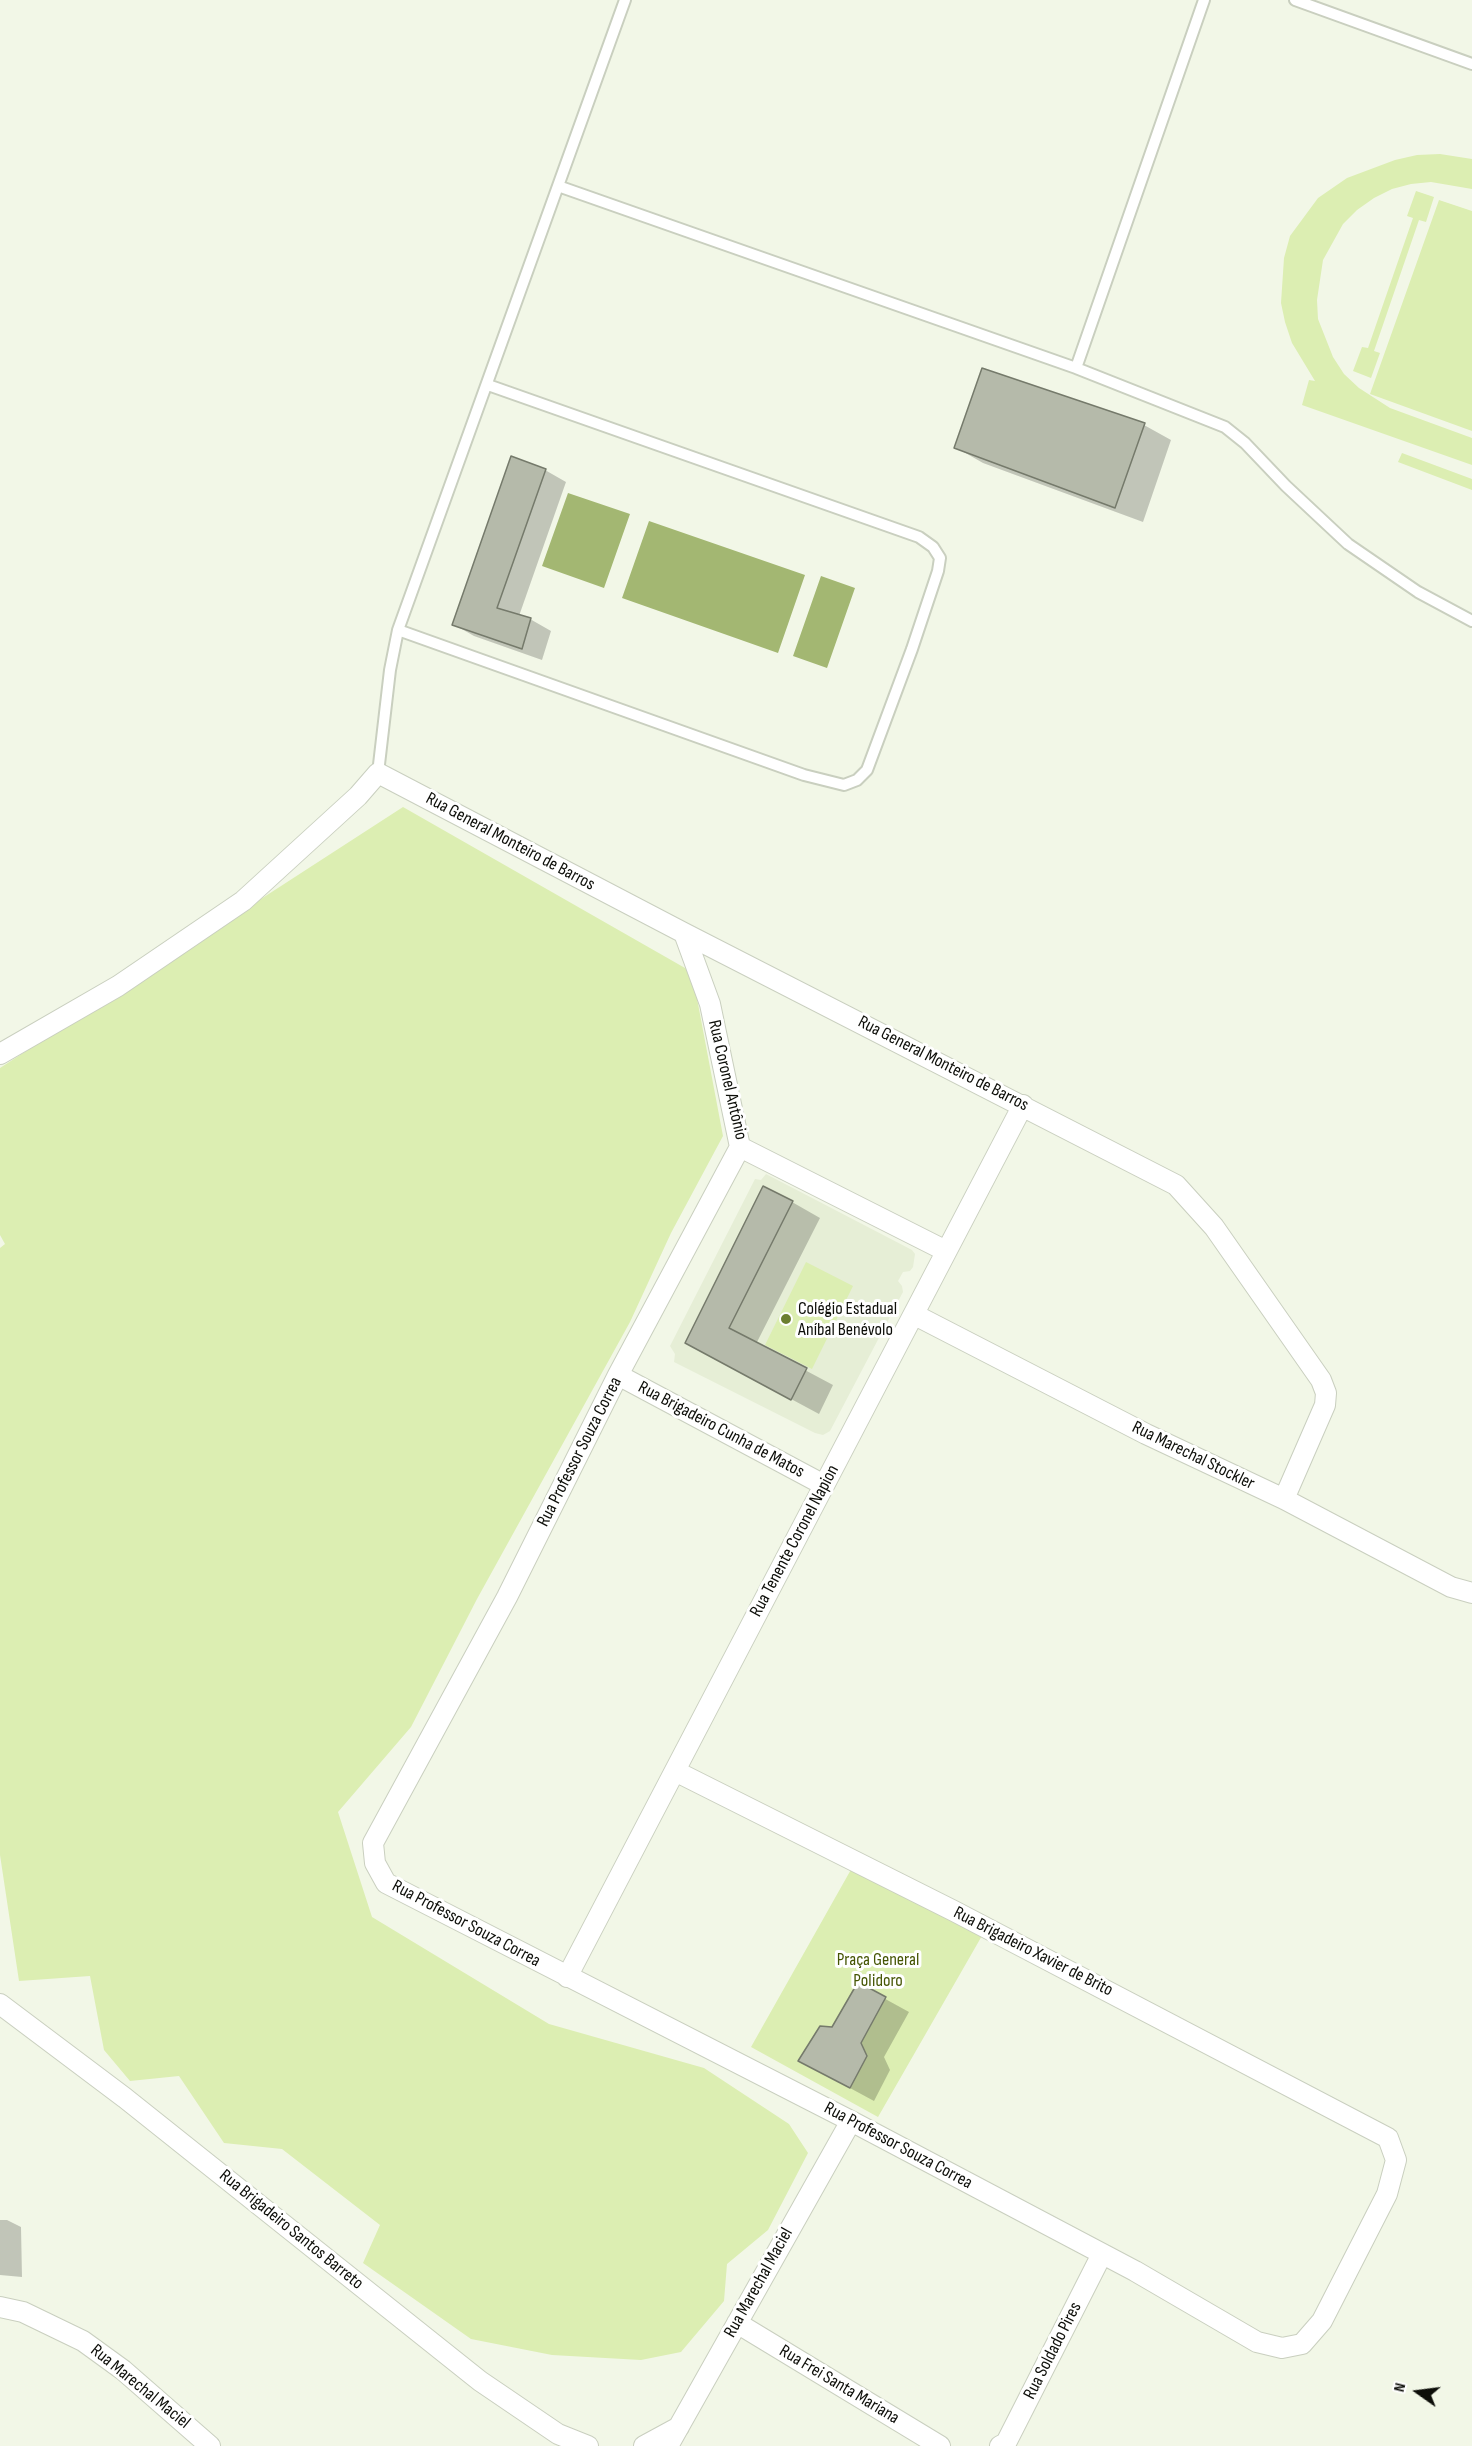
<!DOCTYPE html>
<meta charset="utf-8">
<style>
body{margin:0}
#map{position:relative;width:1472px;height:2446px;overflow:hidden;background:#f2f7e7;font-family:"Sofia Sans Condensed",sans-serif}
canvas{display:block}
.north{position:absolute;left:1388px;top:2362px;width:60px;height:60px;-webkit-text-stroke:4px #fff;paint-order:stroke;rotate:284deg;font-size:16px;font-weight:700;line-height:24px;text-align:center;color:#0d0e09}
.north::after{content:'';display:block;margin:auto;width:21px;height:27px;background:#0d0e09;clip-path:polygon(50% 0,100% 100%,50% 72%,0 100%)}
</style>
<div id="map">
<canvas width="1472" height="2446"></canvas>
<div class="north">N</div>
</div>
<script>
const g = document.querySelector('canvas').getContext('2d');
g.lineJoin = 'round';
function fill(path, color) {
  g.fillStyle = color;
  g.fill(path, 'evenodd');
}
function shape(rows) {
  const path = new Path2D();
  for (const r of rows) {
    path.moveTo(r[0], r[1]);
    for (let i = 2; i < r.length; i += 2) path.lineTo(r[i], r[i + 1]);
  }
  return path;
}
function stroke(path, color, width, dash) {
  g.strokeStyle = color;
  g.lineWidth = width;
  g.lineCap = dash ? 'butt' : 'round';
  g.setLineDash(dash || []);
  g.stroke(path);
}
function label(font, color, halo, rows, align = 'center') {
  g.font = font + ' "Sofia Sans Condensed",sans-serif';
  g.lineWidth = 6;
  g.setLineDash([]);
  g.textBaseline = 'middle';
  g.strokeStyle = halo;
  g.fillStyle = color;
  for (const [text, x, y, turn = 0] of rows) {
    g.save();
    g.translate(x, y);
    g.rotate((+turn || 0) * Math.PI / 180);
    g.textAlign = isNaN(turn) ? turn : align;
    if (halo) g.strokeText(text, 0, 0);
    g.fillText(text, 0, 0);
    g.restore();
  }
}
fill(shape([
 [766,1174,912,1250,915,1254,913,1267,910,1271,903,1272,898,1281,902,1286,903,1292,830,1431,823,1435,815,1433,674,1362,675,1354,670,1346,755,1179,761,1180]
]), '#e6eed6');
fill(shape([
 [1440,154,1472,159,1472,189,1431,182,1411,184,1392,189,1374,198,1357,210,1343,224,1323,260,1317,300,1318,319,1333,357,1344,374,1359,388,1390,408,1472,438,1472,465,1302,405,1309,380,1315,381,1292,343,1285,322,1281,303,1284,258,1290,236,1318,198,1347,178,1395,160,1417,155],
 [1416,191,1434,197,1426,222,1419,220,1374,351,1380,353,1371,378,1353,371,1362,347,1368,348,1413,218,1407,216],
 [1439,200,1472,211,1472,431,1370,394],
 [1402,453,1472,479,1472,490,1398,462],
 [403,807,692,972,723,1136,671,1233,630,1322,477,1599,411,1727,338,1812,372,1917,549,2024,704,2068,789,2124,808,2153,768,2230,727,2264,724,2301,681,2352,641,2360,552,2355,471,2339,363,2263,380,2225,282,2149,224,2143,179,2076,130,2081,104,2050,90,1976,19,1981,0,1855,0,1248,5,1244,0,1235,0,1068],
 [806,1262,853,1286,812,1369,765,1345],
 [853,1866,983,1934,878,2117,751,2047]
]), '#dceeb2');
fill(shape([
 [568,493,630,514,604,588,542,566],
 [649,521,805,575,778,653,622,598],
 [821,576,855,588,827,668,793,656]
]), '#a3b772');
fill(shape([
 [1144,425,1171,440,1143,522,983,463,955,447],
 [545,470,566,482,519,616,530,619,551,631,542,660,474,636,453,624],
 [792,1202,820,1218,756,1344,833,1385,819,1414,687,1343],
 [858,1984,909,2012,884,2057,890,2070,874,2101,824,2074,833,2029],
 [0,2220,7,2220,21,2227,22,2277,0,2275]
]), '#0003');
const building = shape([
 [982,368,1145,423,1115,508,954,448,982,368],
 [511,456,546,469,497,608,531,618,522,649,452,625,511,456],
 [763,1186,793,1201,729,1328,807,1368,791,1400,685,1343,763,1186],
 [858,1982,886,1997,861,2043,867,2056,850,2088,798,2061,820,2026,832,2027,858,1982]
]);
fill(building, '#b5baaa');
stroke(building, '#757a6b', 1.5);
const service = shape([
 [1295,0,1472,64],
 [558,186,1076,368,1225,427,1245,443,1286,486,1348,544,1418,592,1472,621],
 [1076,368,1204,0],
 [398,630,804,775,844,785,857,780,867,770,912,649,938,571,940,558,933,547,919,537,488,385],
 [378,773,390,670,398,630,625,0]
]);
const minor = shape([
 [684,933,710,1004,740,1147,946,1251],
 [0,1054,118,986,243,901,358,796,378,773,684,933,1176,1185,1214,1227,1321,1380,1326,1393,1325,1405,1284,1499],
 [915,1315,1146,1434,1284,1499,1451,1587,1472,1593],
 [618,1375,824,1485],
 [675,1771,954,1911,1388,2138,1396,2160,1387,2194,1322,2321,1302,2344,1282,2348,1257,2342,1135,2271,851,2121,386,1883,375,1863,373,1843,507,1597,618,1375,740,1147],
 [567,1977,1023,1105],
 [0,2004,125,2098,480,2381,558,2434,588,2446],
 [0,2307,23,2312,83,2341,123,2370,210,2446],
 [737,2323,940,2446],
 [644,2446,679,2427],
 [668,2446,851,2121],
 [1000,2446,1006,2443,1102,2254]
]);
stroke(service, '#c9cfbf', 14);
stroke(minor, '#c9cfbf', 22);
stroke(service, '#fff', 10);
stroke(minor, '#fff', 20);
for (const [x, y, r, color] of [
 [786,1319,6,"#6c7f30"]
]) {
  const dot = new Path2D();
  dot.arc(x, y, r, 0, 2 * Math.PI);
  g.fillStyle = color;
  g.fill(dot);
  stroke(dot, '#fff', 2);
}
label('18px', '#0d0e09', '#fff', [
 ["Rua General Monteiro de Barros",510,842,28],
 ["Rua General Monteiro de Barros",943,1064,27],
 ["Rua Coronel Antônio",727,1080,77],
 ["Rua Brigadeiro Cunha de Matos",721,1430,28],
 ["Rua Professor Souza Correa",580,1452,-63],
 ["Rua Marechal Stockler",1193,1456,26],
 ["Rua Tenente Coronel Napion",795,1541,-62],
 ["Rua Professor Souza Correa",466,1924,28],
 ["Rua Brigadeiro Xavier de Brito",1033,1952,27],
 ["Rua Professor Souza Correa",898,2146,28],
 ["Rua Brigadeiro Santos Barreto",291,2230,39],
 ["Rua Marechal Maciel",759,2283,-61],
 ["Rua Soldado Pires",1053,2351,-63],
 ["Rua Frei Santa Mariana",839,2385,31],
 ["Rua Marechal Maciel",140,2387,39]
]);
label('18px', '#0d0e09', '#fff', [
 ["Colégio Estadual",798,1309],
 ["Aníbal Benévolo",798,1330]
], 'left');
label('18px', '#455504', '#fff', [
 ["Praça General",878,1960],
 ["Polidoro",878,1981]
]);
</script>
